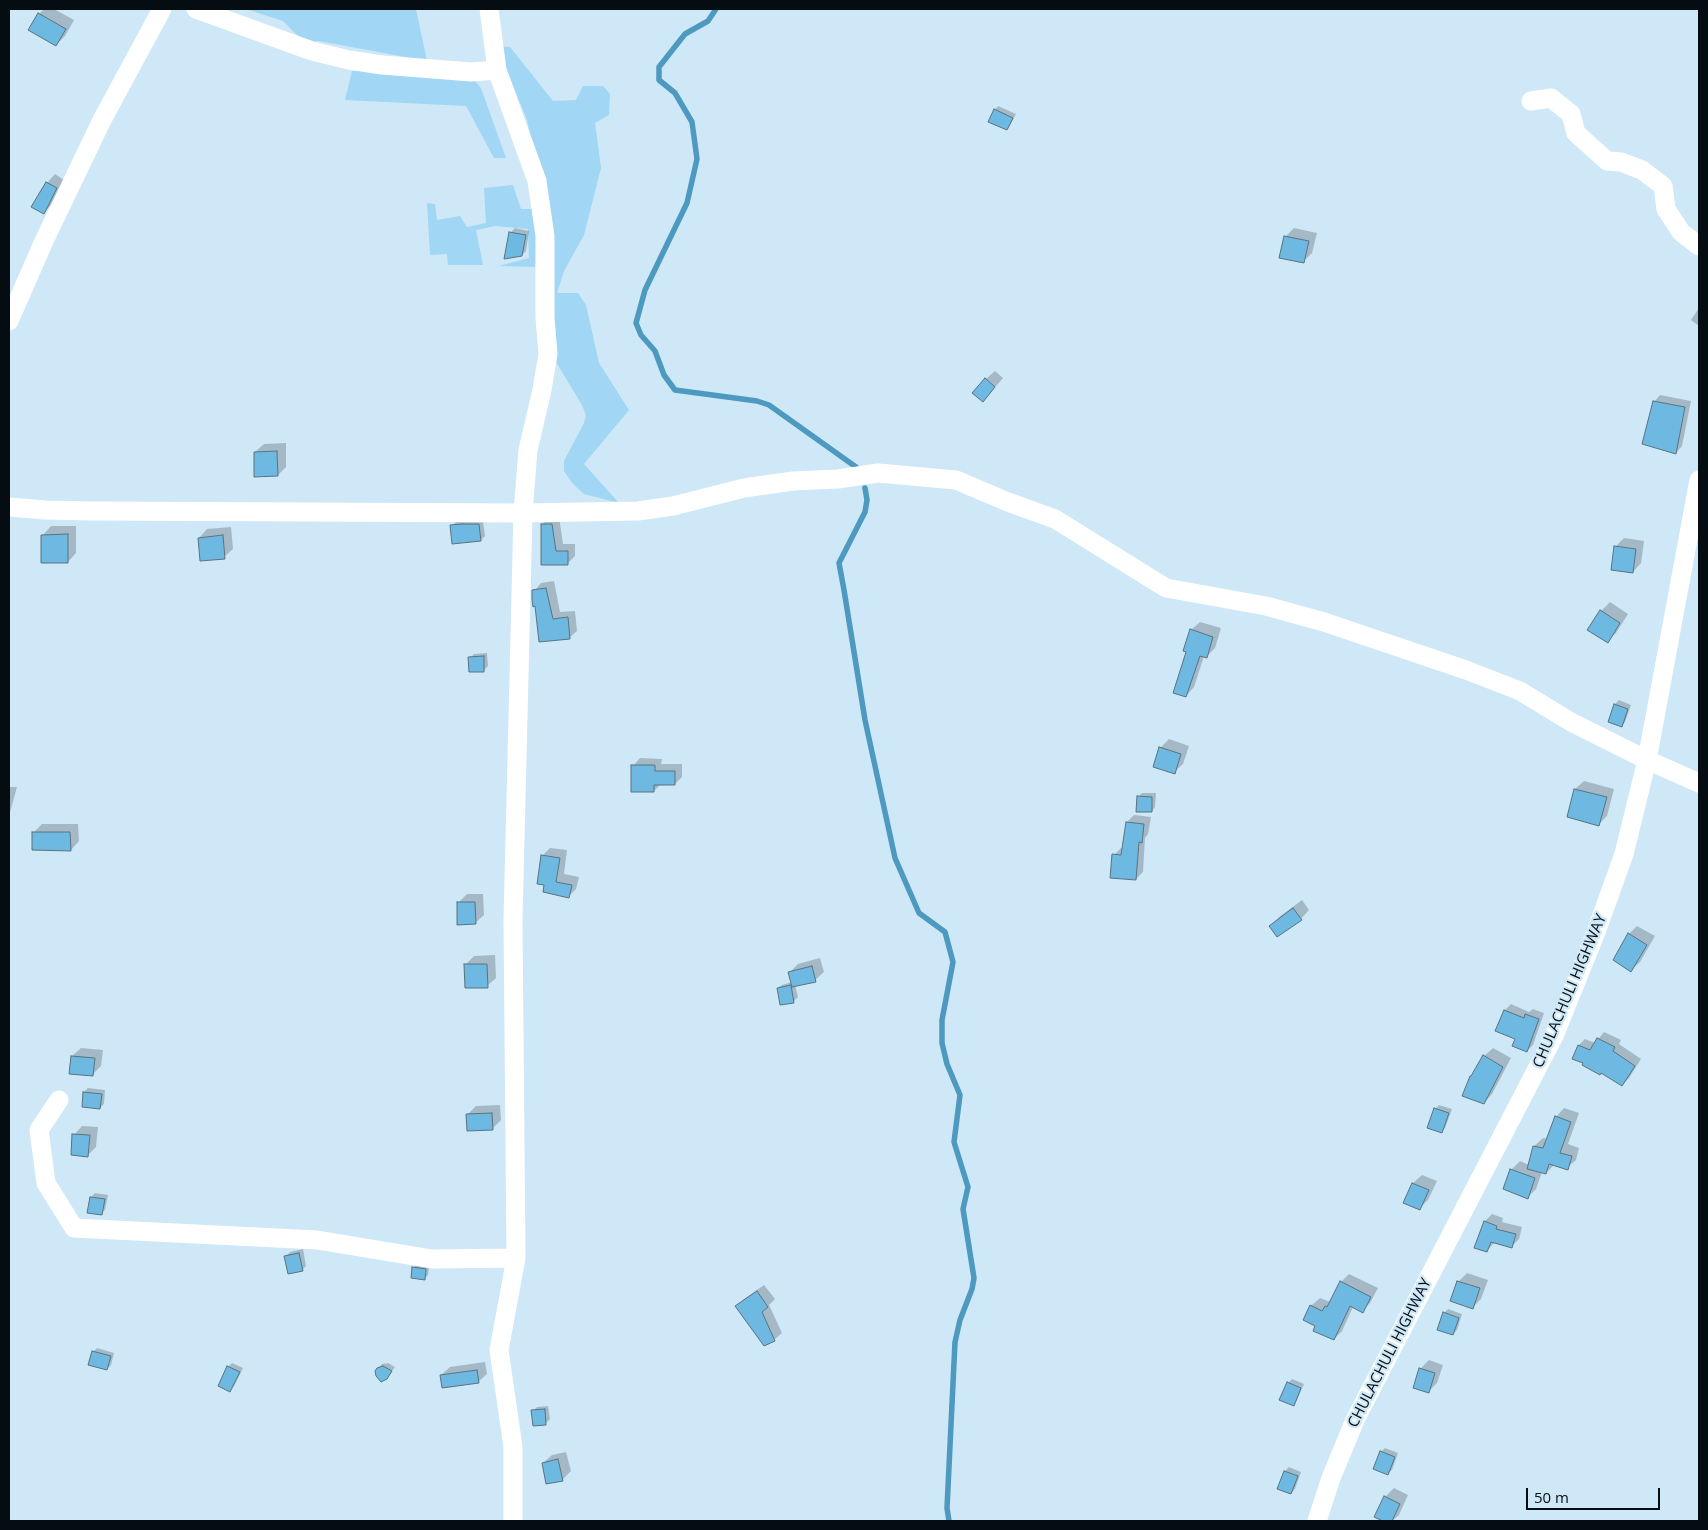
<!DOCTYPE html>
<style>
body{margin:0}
#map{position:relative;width:1708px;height:1530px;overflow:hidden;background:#cee8f7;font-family:"Open Sans",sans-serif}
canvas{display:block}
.frame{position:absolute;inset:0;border:10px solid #050d12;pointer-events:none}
.scale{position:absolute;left:1526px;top:1488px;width:134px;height:22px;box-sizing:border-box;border:2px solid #050d12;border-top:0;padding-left:6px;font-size:15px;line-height:18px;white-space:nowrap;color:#050d12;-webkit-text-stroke:4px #cee8f7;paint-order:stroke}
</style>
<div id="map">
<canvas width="1708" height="1530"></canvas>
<div class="frame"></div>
<div class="scale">50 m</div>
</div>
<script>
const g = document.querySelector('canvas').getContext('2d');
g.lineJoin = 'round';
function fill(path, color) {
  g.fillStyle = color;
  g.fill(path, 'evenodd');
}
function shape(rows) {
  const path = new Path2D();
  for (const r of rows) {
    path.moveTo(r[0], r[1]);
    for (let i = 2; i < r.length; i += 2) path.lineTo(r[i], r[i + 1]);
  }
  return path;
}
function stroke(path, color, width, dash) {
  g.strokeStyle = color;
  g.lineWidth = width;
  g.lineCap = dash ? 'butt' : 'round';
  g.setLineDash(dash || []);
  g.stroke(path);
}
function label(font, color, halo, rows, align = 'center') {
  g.font = font + ' "Open Sans",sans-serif';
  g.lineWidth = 4.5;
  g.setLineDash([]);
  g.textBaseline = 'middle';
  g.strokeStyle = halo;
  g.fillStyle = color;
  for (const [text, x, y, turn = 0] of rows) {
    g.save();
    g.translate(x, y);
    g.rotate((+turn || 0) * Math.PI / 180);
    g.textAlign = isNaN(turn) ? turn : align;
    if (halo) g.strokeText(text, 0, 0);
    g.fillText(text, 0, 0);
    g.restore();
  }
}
fill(shape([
 [246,9,416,9,427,61,319,41,310,42,298,36,283,21],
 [497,46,510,47,553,101,576,100,583,86,603,86,610,94,609,115,595,123,601,168,584,235,564,271,557,293,578,293,586,305,599,363,629,410,584,464,619,503,584,494,573,484,564,471,564,461,584,423,586,415,582,405,556,362,530,134,527,120],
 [352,71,397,71,475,81,481,88,506,158,494,158,466,106,345,100],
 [513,185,521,209,535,209,538,251,535,267,499,266,529,258,528,229,495,226,476,230,483,265,448,265,447,254,430,255,427,203,435,204,437,220,460,216,467,227,486,223,484,188]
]), '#a1d6f4');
fill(shape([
 [44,9,54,9,74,20,65,36,56,45,39,14],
 [998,106,1016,114,1010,125,1007,129,995,110],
 [55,174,64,180,52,204,44,213,47,183],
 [515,228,529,231,526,251,522,255,506,257,511,232],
 [1294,228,1317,233,1312,253,1304,261,1285,237],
 [1699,308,1699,326,1691,320],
 [995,371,1003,378,991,392,986,379],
 [1660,395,1691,401,1682,446,1676,453,1654,402],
 [286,443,286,467,278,475,255,452,264,444],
 [549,517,559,517,563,544,575,544,575,556,567,564,543,564,542,524],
 [483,521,485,536,481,540,452,526,456,522],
 [51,526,76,526,76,553,68,562,43,535],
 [231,527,233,549,224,557,199,538,207,529],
 [1624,538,1644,541,1641,563,1633,572,1615,547],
 [554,581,560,612,575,611,577,631,569,638,540,641,534,591,541,583],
 [1610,602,1628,614,1616,633,1607,641,1601,611],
 [1200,622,1221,628,1215,648,1206,657,1204,656,1194,687,1186,696,1187,651,1191,630],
 [487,653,488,666,484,670,470,658,474,654],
 [1619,700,1631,705,1625,722,1621,726,1609,722,1615,704],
 [1169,739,1189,746,1183,764,1174,772,1160,748],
 [640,758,662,759,661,764,682,764,682,777,675,784,661,784,654,791,633,766],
 [1584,781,1614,789,1607,816,1598,825,1568,817,1575,789],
 [9,787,17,787,9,816],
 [1142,793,1156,793,1155,807,1152,811,1138,797],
 [1134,815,1151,817,1148,834,1145,838,1143,872,1136,879,1114,855,1121,848,1124,848,1127,822],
 [42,824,78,824,79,841,71,850,33,833],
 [550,848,567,850,564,874,579,877,576,889,568,897,544,891,542,856],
 [467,894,483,894,484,915,475,923,458,903],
 [1302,900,1309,910,1301,919,1271,926,1279,917],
 [1637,926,1655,936,1640,962,1631,970,1629,934],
 [495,955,496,978,487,986,465,965,474,956],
 [820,958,824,972,815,980,795,985,798,997,794,1001,778,988,782,985,792,982,790,972,798,964],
 [1511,1004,1529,1012,1533,1009,1544,1013,1533,1045,1527,1051,1516,1038,1497,1030,1505,1010],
 [1604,1032,1621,1040,1619,1044,1641,1059,1629,1078,1622,1085,1579,1045,1585,1039,1595,1043],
 [81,1048,103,1050,101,1066,93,1074,72,1056],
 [1493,1048,1511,1058,1492,1094,1484,1103,1484,1056],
 [88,1088,105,1090,104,1104,100,1108,84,1092],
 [500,1105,501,1120,492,1129,468,1114,476,1106],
 [1439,1105,1452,1109,1445,1128,1441,1132,1435,1109],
 [1564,1108,1579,1113,1568,1144,1579,1148,1576,1160,1567,1168,1554,1165,1546,1173,1542,1172,1536,1189,1528,1197,1511,1170,1520,1161,1529,1165,1534,1146,1543,1138,1548,1139,1556,1117],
 [82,1126,98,1127,96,1147,88,1155,74,1135],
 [1422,1175,1437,1181,1428,1200,1420,1208,1405,1202,1413,1183],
 [95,1193,108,1195,105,1210,101,1214,89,1212,91,1197],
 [1492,1214,1503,1218,1502,1222,1522,1227,1519,1239,1512,1246,1495,1242,1487,1251,1485,1221],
 [303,1249,306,1266,302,1270,286,1256,290,1252],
 [417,1264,429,1266,428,1275,424,1279,413,1268],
 [1467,1273,1488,1280,1481,1299,1473,1307,1452,1300,1459,1281],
 [1349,1274,1378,1288,1370,1303,1362,1311,1353,1307,1342,1331,1334,1339,1317,1326,1311,1306,1320,1298,1330,1302,1341,1282],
 [764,1285,775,1299,769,1305,782,1333,774,1340,737,1306,744,1299],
 [1448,1309,1462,1314,1457,1330,1453,1334,1444,1313],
 [97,1348,114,1353,111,1365,107,1369,93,1352],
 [1429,1360,1443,1365,1437,1383,1428,1392,1420,1369],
 [485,1362,487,1374,478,1382,441,1375,450,1367],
 [232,1363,243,1368,234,1386,230,1390,228,1367],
 [388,1363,395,1367,387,1378,378,1369,382,1364],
 [1292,1379,1304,1384,1297,1400,1293,1404,1288,1383],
 [548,1406,550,1419,546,1423,534,1424,533,1411,537,1407],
 [1385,1448,1398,1453,1392,1470,1388,1473,1381,1452],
 [566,1452,571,1471,562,1480,543,1463,552,1455],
 [1289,1467,1301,1472,1295,1489,1291,1493,1279,1488,1285,1471],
 [1394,1488,1408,1495,1399,1515,1392,1521,1386,1521,1376,1517,1385,1497]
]), '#0003');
stroke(shape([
 [716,9,708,21,685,34,659,67,659,80,675,93,692,122,697,159,687,203,645,290,636,323,641,335,655,351,664,375,675,390,757,401,769,405,856,467],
 [865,488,867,500,865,512,839,563,844,590,865,720,895,858,919,913,945,932,953,962,942,1020,942,1043,947,1064,960,1095,954,1142,968,1187,963,1209,974,1278,972,1289,960,1320,955,1342,947,1508,949,1521]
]), '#4d99bf', 5.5);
const building = shape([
 [38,13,66,29,56,46,28,30,38,13],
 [994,109,1013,118,1007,130,988,122,994,109],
 [46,182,57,188,44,214,31,207,46,182],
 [509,232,526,235,522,256,504,259,509,232],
 [1284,236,1309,241,1304,263,1279,258,1284,236],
 [985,378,995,387,983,402,972,393,985,378],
 [1653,401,1685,407,1676,454,1642,444,1653,401],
 [277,451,278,476,254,477,254,452,277,451],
 [462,524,479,524,481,541,452,544,450,525,462,524],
 [541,524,552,524,556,551,568,551,568,565,541,565,541,524],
 [68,534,68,563,41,563,41,535,68,534],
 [223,535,225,559,200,561,198,538,223,535],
 [1614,546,1636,549,1633,573,1611,570,1614,546],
 [546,588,553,619,568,617,570,639,539,642,535,606,533,607,532,600,532,590,546,588],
 [1600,610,1620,623,1608,643,1587,630,1600,610],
 [1190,629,1213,637,1207,658,1200,656,1186,697,1173,693,1186,652,1183,651,1190,629],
 [484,656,484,672,469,672,468,657,484,656],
 [1614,704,1628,709,1622,727,1608,722,1614,704],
 [1159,747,1181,754,1175,774,1153,767,1159,747],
 [631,765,655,765,655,771,675,771,675,785,654,785,654,792,631,792,631,765],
 [1574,789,1607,797,1599,826,1567,817,1574,789],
 [1137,796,1152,797,1152,812,1136,812,1137,796],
 [1126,822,1144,824,1142,843,1139,842,1136,880,1110,878,1112,854,1121,855,1126,822],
 [32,832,70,832,71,851,32,850,32,832],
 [541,855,560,858,556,882,572,885,569,898,543,892,544,885,537,884,541,855],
 [457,902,475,902,476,924,457,925,457,902],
 [1293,908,1302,920,1277,937,1269,926,1293,908],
 [1628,933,1647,945,1631,972,1613,960,1628,933],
 [464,964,487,964,488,988,465,988,464,964],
 [812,966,816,982,792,987,788,972,812,966],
 [791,985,794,1003,780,1005,777,988,791,985],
 [1504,1010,1524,1018,1525,1014,1539,1019,1527,1052,1512,1046,1515,1039,1495,1031,1504,1010],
 [1597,1038,1615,1047,1613,1051,1635,1066,1622,1086,1601,1073,1600,1075,1582,1065,1583,1063,1572,1059,1578,1045,1590,1050,1597,1038],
 [1483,1055,1503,1067,1484,1104,1462,1096,1470,1076,1471,1076,1483,1055],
 [71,1056,95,1058,93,1076,69,1074,71,1056],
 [83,1092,102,1094,100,1109,82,1107,83,1092],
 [1434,1108,1449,1113,1442,1133,1427,1128,1434,1108],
 [492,1113,493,1130,467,1131,466,1114,492,1113],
 [1555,1116,1571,1122,1560,1153,1572,1156,1568,1170,1549,1164,1546,1174,1527,1169,1533,1146,1543,1148,1555,1116],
 [72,1134,90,1135,88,1157,71,1155,72,1134],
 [1510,1169,1535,1178,1528,1199,1503,1189,1510,1169],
 [1412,1183,1429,1190,1420,1210,1403,1203,1412,1183],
 [90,1197,105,1199,102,1215,87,1213,90,1197],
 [1484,1221,1497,1226,1496,1229,1516,1234,1512,1248,1491,1242,1487,1252,1474,1248,1484,1221],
 [299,1253,303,1271,288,1274,284,1256,299,1253],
 [412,1267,426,1269,425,1280,411,1278,412,1267],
 [1340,1281,1371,1297,1363,1313,1350,1306,1334,1340,1313,1331,1315,1326,1303,1320,1310,1305,1322,1311,1325,1306,1327,1307,1340,1281],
 [1457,1281,1480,1288,1473,1309,1450,1301,1457,1281],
 [757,1291,768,1307,762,1312,775,1341,764,1346,735,1306,757,1291],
 [1443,1312,1459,1318,1453,1335,1437,1330,1443,1312],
 [92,1351,111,1356,107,1370,88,1365,92,1351],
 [227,1366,240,1372,230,1392,218,1386,227,1366],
 [383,1366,392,1371,387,1379,381,1382,376,1376,375,1371,377,1368,383,1366],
 [1419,1368,1435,1373,1429,1393,1413,1388,1419,1368],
 [477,1370,479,1383,442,1388,440,1375,477,1370],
 [1287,1382,1301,1388,1294,1406,1279,1400,1287,1382],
 [545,1409,546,1425,533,1426,531,1410,545,1409],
 [1380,1451,1395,1457,1388,1475,1373,1469,1380,1451],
 [558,1459,563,1481,546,1484,542,1463,558,1459],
 [1284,1471,1298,1476,1291,1494,1277,1489,1284,1471],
 [1384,1496,1400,1504,1392,1521,1383,1521,1374,1517,1384,1496]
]);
fill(building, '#6db9e1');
stroke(building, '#5a727f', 1);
stroke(shape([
 [196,9,312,51,349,60,382,65,471,72,497,70],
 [489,9,497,70,537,181,545,236,545,318,548,354,542,390,528,450,523,513,513,920,516,1258,499,1350,513,1447,513,1521],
 [1531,101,1551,98,1571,114,1576,133,1607,161,1621,162,1642,170,1663,186,1666,209,1681,232,1699,246],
 [9,321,44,241,102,120,162,9],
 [9,507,45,510,94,511,523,513,638,511,673,506,744,488,793,481,838,479,878,473,956,480,1008,502,1055,519,1166,588,1266,606,1324,622,1466,670,1520,691,1571,722,1647,760,1699,783],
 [59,1100,39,1130,46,1183,74,1228,317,1240,432,1259,516,1258],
 [1317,1521,1331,1478,1355,1420,1554,1036,1596,932,1624,854,1647,760,1699,480]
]), '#fff', 19);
label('15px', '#050d12', '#cee8f7', [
 ["CHULACHULI HIGHWAY",1570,991,-67],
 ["CHULACHULI HIGHWAY",1390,1353,-63]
]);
</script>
